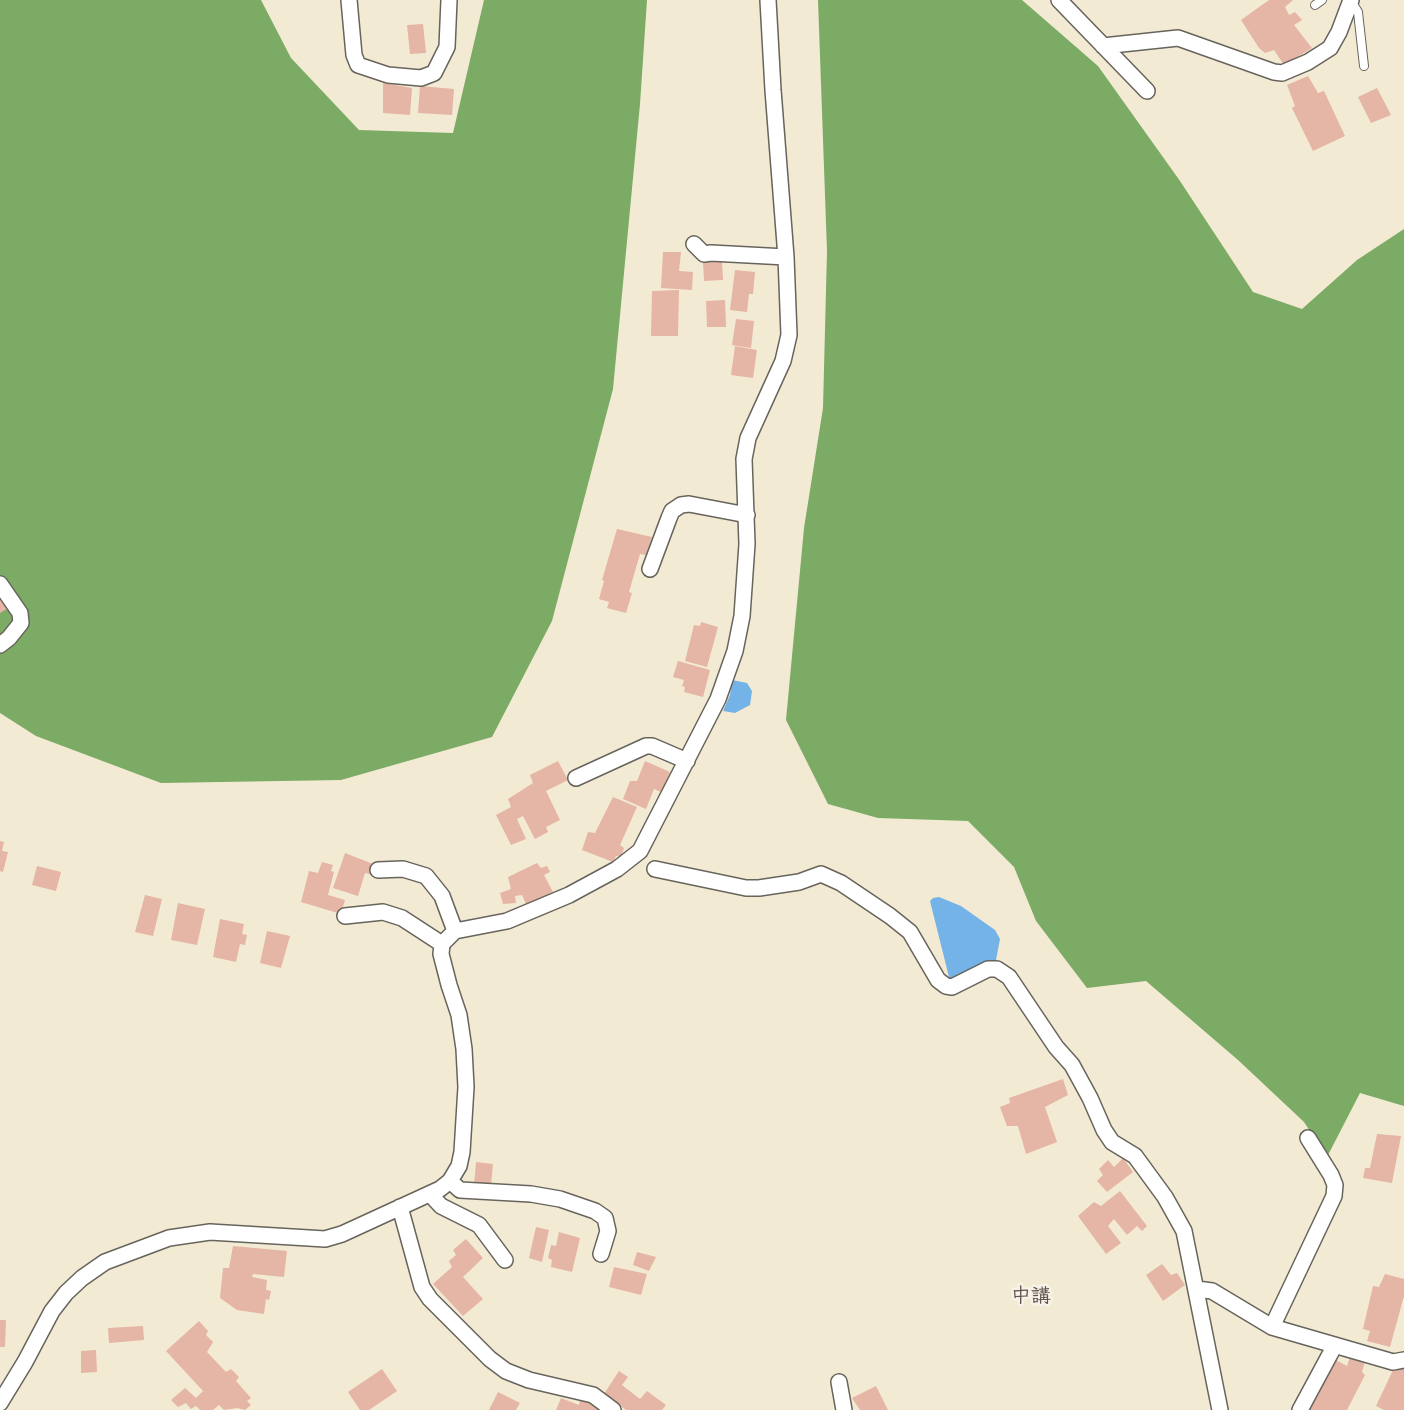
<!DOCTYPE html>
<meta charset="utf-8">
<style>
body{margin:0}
canvas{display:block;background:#f3ead4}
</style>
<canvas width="1404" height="1410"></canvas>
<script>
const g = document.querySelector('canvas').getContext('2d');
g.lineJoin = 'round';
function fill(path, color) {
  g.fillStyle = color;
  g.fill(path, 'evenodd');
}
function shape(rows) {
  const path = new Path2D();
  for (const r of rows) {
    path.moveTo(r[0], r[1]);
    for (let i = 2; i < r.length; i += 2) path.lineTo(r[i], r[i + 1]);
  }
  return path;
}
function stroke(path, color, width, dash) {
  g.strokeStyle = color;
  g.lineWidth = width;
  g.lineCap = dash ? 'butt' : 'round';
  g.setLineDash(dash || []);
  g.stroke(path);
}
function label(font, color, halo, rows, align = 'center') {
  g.font = font + ' "Shantell Sans","Klee One",sans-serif';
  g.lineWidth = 5;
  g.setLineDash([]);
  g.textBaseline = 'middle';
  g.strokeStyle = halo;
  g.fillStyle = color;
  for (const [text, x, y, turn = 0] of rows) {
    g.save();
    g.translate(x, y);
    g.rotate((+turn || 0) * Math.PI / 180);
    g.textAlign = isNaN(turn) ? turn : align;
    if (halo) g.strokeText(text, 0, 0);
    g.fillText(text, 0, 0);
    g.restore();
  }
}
fill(shape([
 [0,0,261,0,291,58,359,130,453,133,484,0,647,0,640,104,613,389,552,621,492,737,341,780,161,783,36,736,0,713],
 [818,0,1022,0,1098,66,1180,181,1253,292,1302,309,1357,260,1404,229,1404,1106,1360,1093,1327,1157,1304,1122,1238,1060,1146,981,1087,988,1036,921,1014,867,968,821,878,818,828,804,786,720,804,528,823,408,827,251]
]), '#7cab65');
fill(shape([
 [732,680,747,683,752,691,750,705,735,713,723,711,730,695],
 [939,897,961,906,995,930,1000,939,996,960,950,981,930,901,933,898]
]), '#74b3e7');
fill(shape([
 [1269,0,1293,0,1285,7,1289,15,1295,12,1302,20,1294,25,1312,48,1284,65,1274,50,1265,53,1259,48,1241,20],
 [423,24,426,53,410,54,407,25],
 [1308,76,1318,93,1324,91,1345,136,1313,151,1292,108,1295,106,1287,85],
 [383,83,412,88,410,115,383,113],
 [420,86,454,89,452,115,418,113],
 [1377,88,1391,115,1371,123,1358,97],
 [663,252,681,252,679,271,693,272,692,290,661,288],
 [722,261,723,280,704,281,703,262],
 [735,270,755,272,753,294,749,294,747,312,730,310],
 [679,290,678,336,651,336,652,291],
 [725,300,726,327,707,327,706,301],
 [736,319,754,321,751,348,732,345],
 [735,346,757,350,753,378,731,375],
 [617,529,652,537,646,555,640,554,629,592,632,593,626,613,607,608,609,602,599,599,604,581,602,580],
 [0,591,10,607,0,613],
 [701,622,718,627,707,667,685,661,694,625,700,626],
 [678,661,710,670,703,697,684,692,685,687,682,686,684,680,673,677],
 [558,761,568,780,546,791,560,820,546,827,548,832,535,839,523,816,517,819,526,839,511,845,496,815,511,807,508,799,533,783,530,775],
 [645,761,670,772,661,792,654,789,646,809,623,799,630,781,637,781],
 [613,797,637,807,620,845,624,848,621,857,616,856,613,862,582,850,588,832,595,833],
 [0,841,4,842,2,851,8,852,3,872,0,871],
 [345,853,373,864,370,874,365,873,358,896,333,888],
 [322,862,333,865,331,871,334,872,328,895,345,900,341,914,301,902,309,871,318,873],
 [537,863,541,868,547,866,550,872,544,875,553,892,526,904,522,895,515,896,516,903,503,904,500,893,511,889,508,877],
 [37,866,61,872,56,891,32,885],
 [145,895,162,899,153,936,135,932],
 [178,903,205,909,197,945,171,940],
 [220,919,244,924,242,934,247,935,245,945,240,944,236,962,213,957],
 [267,931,290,936,281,968,260,963],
 [1063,1079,1068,1095,1045,1107,1057,1142,1026,1154,1018,1126,1007,1126,1000,1107,1010,1103,1009,1098],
 [1377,1134,1401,1136,1392,1183,1363,1178,1365,1168,1370,1168],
 [1123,1158,1133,1172,1107,1192,1097,1181,1103,1175,1099,1169,1108,1160,1114,1167],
 [476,1162,493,1164,491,1186,474,1185],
 [1120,1191,1147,1226,1142,1231,1137,1226,1127,1235,1114,1219,1108,1226,1121,1243,1106,1254,1078,1216,1094,1202,1101,1206],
 [536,1227,549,1230,542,1262,529,1258],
 [559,1232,580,1238,572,1272,551,1267,552,1260,548,1258,551,1245,556,1246],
 [466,1239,483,1258,463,1277,483,1299,463,1316,433,1284,452,1267,449,1261,456,1255,453,1250],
 [233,1246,287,1251,284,1277,253,1274,252,1277,267,1280,266,1290,271,1291,269,1300,266,1299,264,1314,237,1310,220,1298,223,1268,229,1268],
 [637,1252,656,1257,649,1271,633,1265],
 [1162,1264,1171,1275,1177,1273,1185,1285,1163,1301,1146,1275],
 [614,1267,647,1274,641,1295,609,1287],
 [1385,1274,1404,1279,1404,1296,1390,1347,1367,1341,1370,1331,1363,1329,1373,1286,1379,1287],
 [0,1320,6,1320,5,1347,0,1347],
 [199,1321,208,1331,206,1335,213,1342,207,1352,226,1372,231,1369,239,1377,236,1381,251,1398,247,1401,251,1405,245,1410,237,1408,224,1410,219,1405,213,1410,200,1410,196,1406,191,1409,186,1403,178,1407,171,1400,185,1388,196,1398,203,1391,166,1351],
 [143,1326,144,1340,109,1343,108,1328],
 [96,1350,97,1372,81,1373,81,1351],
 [1351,1354,1366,1358,1362,1372,1365,1375,1347,1410,1308,1410,1334,1359,1347,1366],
 [1402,1365,1404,1366,1404,1410,1384,1410,1376,1406,1394,1368,1400,1370],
 [382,1369,397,1391,369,1410,360,1410,348,1392],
 [619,1371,628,1377,622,1385,640,1399,647,1391,666,1405,662,1410,626,1410,604,1394],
 [876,1386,888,1410,860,1410,852,1398],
 [498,1392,520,1403,516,1410,489,1410],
 [561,1398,579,1405,580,1399,596,1403,605,1410,556,1410]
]), '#e5b5a5');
const lane = shape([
 [1351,1,1358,12,1364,66],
 [1315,5,1322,0]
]);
const street = shape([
 [349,0,354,55,358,65,388,75,421,78,434,73,447,47,449,0],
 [1059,0,1147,91],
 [1103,46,1178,38,1274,72,1282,73,1308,62,1330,48,1339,32,1351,0],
 [694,244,704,254,711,253,786,257],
 [650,569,669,518,672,511,681,505,689,504,747,515],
 [0,584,20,613,21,623,9,638,0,645],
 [576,778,646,746,652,746,687,761],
 [655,869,746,888,759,888,799,882,821,874,841,883,890,916,910,932,938,980,946,986,952,987,988,969,997,969,1009,977,1056,1047,1072,1065,1090,1098,1104,1130,1112,1142,1135,1156,1165,1197,1184,1231,1220,1410],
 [378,870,403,869,426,876,442,896,455,931],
 [345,916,383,912,402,918,442,944],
 [450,1181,460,1190,531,1194,560,1199,595,1211,605,1218,608,1231,601,1254],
 [430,1194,441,1206,479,1225,505,1260],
 [400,1207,422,1287,430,1299,490,1359,506,1371,529,1380,593,1395,613,1410],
 [1197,1289,1212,1291,1272,1327,1393,1362,1404,1360],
 [1272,1327,1334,1196,1335,1185,1331,1175,1308,1138],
 [839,1382,844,1410],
 [0,1403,25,1362,52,1311,66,1293,82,1278,105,1262,169,1238,210,1232,325,1239,342,1234,440,1189,450,1181,459,1166,462,1152,466,1087,464,1049,459,1015,449,985,441,954,442,944,455,931,507,921,569,895,617,869,640,851,718,699,735,651,742,616,747,544,744,459,748,438,783,361,789,335,786,257,773,90,768,0],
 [1300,1410,1335,1345]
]);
stroke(lane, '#67645c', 10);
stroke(street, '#67645c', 18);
stroke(lane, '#fff', 8);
stroke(street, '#fff', 15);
label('bold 20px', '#62524c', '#f7f3e8', [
 ["中講",1031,1297]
]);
</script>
